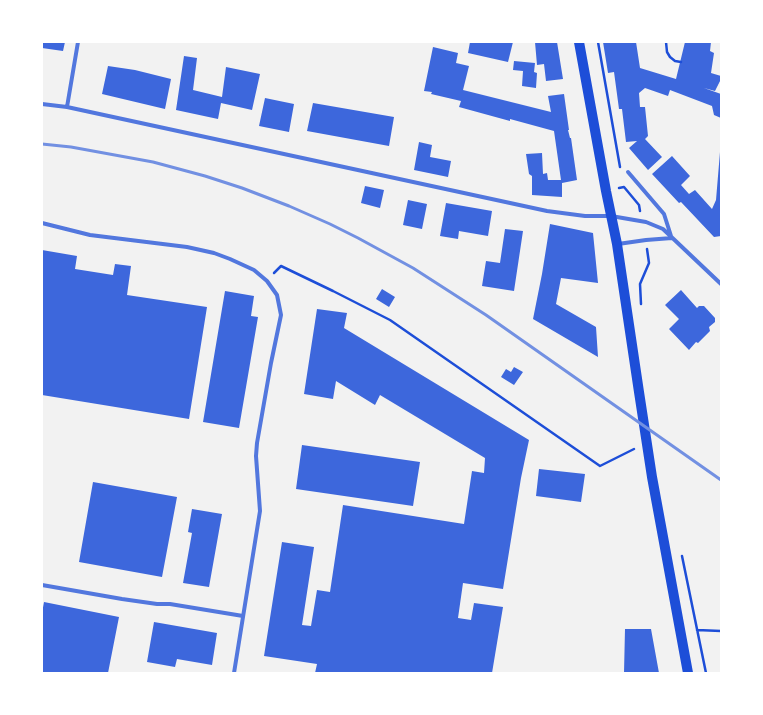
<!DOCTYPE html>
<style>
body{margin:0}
#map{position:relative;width:763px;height:715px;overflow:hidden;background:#f2f2f2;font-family:Helvetica,sans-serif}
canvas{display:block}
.frame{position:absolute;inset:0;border:43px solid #fff;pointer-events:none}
</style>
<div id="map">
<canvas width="763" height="715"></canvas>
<div class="frame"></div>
</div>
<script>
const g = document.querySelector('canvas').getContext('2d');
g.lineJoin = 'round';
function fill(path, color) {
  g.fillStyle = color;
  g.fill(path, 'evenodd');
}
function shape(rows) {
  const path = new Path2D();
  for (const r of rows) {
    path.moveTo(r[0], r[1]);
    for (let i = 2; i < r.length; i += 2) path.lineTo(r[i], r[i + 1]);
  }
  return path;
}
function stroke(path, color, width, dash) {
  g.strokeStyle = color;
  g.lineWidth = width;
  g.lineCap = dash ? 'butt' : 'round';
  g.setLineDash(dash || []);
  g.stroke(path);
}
fill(shape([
 [42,42,65,42,63,51,42,48],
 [470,42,513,42,508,62,468,53],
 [535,42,557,42,563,79,546,81,544,64,537,65],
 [603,42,636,42,640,68,676,79,685,42,711,42,710,51,714,53,711,73,721,76,721,79,715,91,704,88,721,94,721,118,714,115,712,106,670,90,668,96,645,88,639,93,640,107,645,107,648,136,645,139,662,157,648,170,629,148,637,141,626,142,622,109,619,109,614,72,608,73],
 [433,47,458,53,456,63,469,66,463,90,551,112,548,96,564,94,569,130,568,130,570,138,571,138,577,180,562,183,562,197,532,195,532,176,529,174,526,154,542,153,543,174,547,173,548,180,561,180,554,131,510,119,510,121,459,107,461,101,431,94,432,92,424,91],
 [184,56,197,58,193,90,222,97,226,67,260,74,252,110,221,103,218,119,176,110],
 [514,61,535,63,534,72,537,73,536,88,522,86,523,71,513,70],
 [108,66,135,70,171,79,165,109,102,94],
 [265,98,294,104,289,132,259,126],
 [313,103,394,117,389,146,307,131],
 [419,142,432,145,430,157,451,161,448,177,414,170],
 [720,152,721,152,721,236,714,237,681,202,679,203,652,174,672,156,690,176,681,185,689,194,695,190,712,209,716,200],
 [365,186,384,190,380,208,361,203],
 [408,200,427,204,422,229,403,225],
 [446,203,492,211,488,236,459,231,458,239,440,236],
 [550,224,593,233,598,283,561,278,556,304,596,327,598,357,533,319,542,274],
 [505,229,523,231,514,291,482,286,486,261,500,263],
 [42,250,77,256,75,269,113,275,115,264,131,266,127,295,207,307,189,419,42,395],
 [382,289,395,297,389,307,376,299],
 [681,290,697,308,699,306,704,306,715,318,715,322,709,327,710,331,698,343,696,342,689,350,669,329,679,319,665,305],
 [225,291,254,296,251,316,258,317,239,428,203,422],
 [317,309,347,313,344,328,529,440,521,478,503,589,463,583,458,618,471,620,474,603,503,607,492,673,315,673,317,664,264,656,282,542,314,547,302,625,311,626,317,590,330,592,343,505,464,524,472,471,484,473,485,458,380,395,375,405,336,381,333,399,304,394],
 [514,367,523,372,514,385,501,377,506,369,511,372],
 [302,445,420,462,413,506,296,489],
 [539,469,585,474,581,502,536,496],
 [93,482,177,497,162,577,79,562],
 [192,509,222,514,209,587,183,583,192,533,188,532],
 [44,602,119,617,108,673,42,673,42,613],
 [154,622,217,633,212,665,177,659,175,667,147,662],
 [625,629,651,629,659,673,624,673]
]), '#3d67dc');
stroke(shape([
 [598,42,620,167],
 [666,42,667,52,670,57,675,61,681,62],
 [619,188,624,187,639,205,640,211],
 [274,273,281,266,333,291,390,320,600,466,634,449],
 [641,304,640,284,649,263,647,249],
 [682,556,706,673],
 [697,630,721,631]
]), '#1d4ed8', 2.5);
stroke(shape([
 [42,104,67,107,547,211,585,216,611,216,646,222,663,229,721,284],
 [67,107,78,42],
 [628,172,664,214,671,236],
 [42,223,90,235,187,247,214,253,230,259,254,270,267,281,277,295,281,315,271,363,257,443,256,456,260,511,234,673],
 [618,244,646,240,672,238],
 [42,585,122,599,157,604,170,604,243,616]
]), '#5277de', 4);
stroke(shape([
 [579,42,606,191,617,244,639,392,652,477,688,673]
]), '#1d4ed8', 10);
stroke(shape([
 [42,144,71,147,153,162,205,176,242,188,289,206,330,224,358,238,413,268,486,315,721,480]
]), '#7290e2', 3);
</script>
